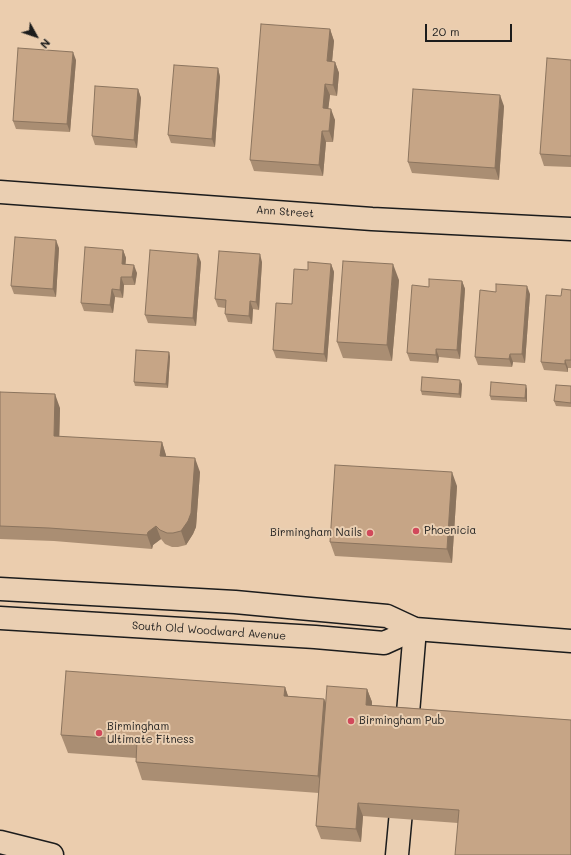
<!DOCTYPE html>
<style>
body{margin:0}
#map{position:relative;width:571px;height:855px;overflow:hidden;background:#ebcdae;font-family:Mali,sans-serif}
canvas{display:block}
.north{position:absolute;left:16px;top:16px;width:40px;height:40px;-webkit-text-stroke:3px #eacfb2;paint-order:stroke;rotate:130deg;font-size:11px;font-weight:700;line-height:16px;text-align:center;color:#1c1c1c}
.north::after{content:'';display:block;margin:auto;width:14px;height:18px;background:#1c1c1c;clip-path:polygon(50% 0,100% 100%,50% 72%,0 100%)}
.scale{position:absolute;left:425px;top:24px;width:87px;height:18px;box-sizing:border-box;border:2px solid #1c1c1c;border-top:0;padding-left:5px;font-size:12px;line-height:14px;white-space:nowrap;color:#1c1c1c;-webkit-text-stroke:3px #eacfb2;paint-order:stroke}
</style>
<div id="map">
<canvas width="571" height="855"></canvas>
<div class="north">N</div>
<div class="scale">20 m</div>
</div>
<script>
const g = document.querySelector('canvas').getContext('2d');
g.lineJoin = 'round';
function shape(rows) {
  const path = new Path2D();
  for (const r of rows) {
    path.moveTo(r[0], r[1]);
    for (let i = 2; i < r.length; i += 2) path.lineTo(r[i], r[i + 1]);
  }
  return path;
}
function stroke(path, color, width, dash) {
  g.strokeStyle = color;
  g.lineWidth = width;
  g.lineCap = dash ? 'butt' : 'round';
  g.setLineDash(dash || []);
  g.stroke(path);
}
function fill(path, color) {
  g.fillStyle = color;
  g.fill(path, 'evenodd');
}
function label(font, color, halo, rows, align = 'center') {
  g.font = font + ' Mali,sans-serif';
  g.lineWidth = 4;
  g.setLineDash([]);
  g.textBaseline = 'middle';
  g.strokeStyle = halo;
  g.fillStyle = color;
  for (const [text, x, y, turn = 0] of rows) {
    g.save();
    g.translate(x, y);
    g.rotate((+turn || 0) * Math.PI / 180);
    g.textAlign = isNaN(turn) ? turn : align;
    if (halo) g.strokeText(text, 0, 0);
    g.fillText(text, 0, 0);
    g.restore();
  }
}
const minor = shape([
 [0,192,372,219,571,229],
 [406,737,415,629],
 [397,855,403,790]
]);
const tertiary = shape([
 [0,589,235,602,299,608,387,616,415,629,571,641],
 [0,618,315,637,384,643,415,629]
]);
const primary = shape([
 [0,842,52,855]
]);
stroke(minor, '#1c1c1c', 25);
stroke(tertiary, '#1c1c1c', 25);
stroke(primary, '#1c1c1c', 25);
stroke(minor, '#eacfb2', 22);
stroke(tertiary, '#eacfb2', 22);
stroke(primary, '#eacfb2', 22);
fill(shape([
 [330,29,334,41,332,62,335,62,339,73,337,96,330,95,328,109,335,120,334,132,333,142,326,142,323,176,254,171,250,160],
 [76,60,70,132,16,129,13,121],
 [571,60,571,167,544,166,540,154],
 [218,68,220,77,215,147,171,143,168,135],
 [138,89,141,98,137,148,95,145,92,136],
 [504,106,499,180,412,173,408,162],
 [59,248,56,297,14,294,11,286],
 [123,250,126,258,125,264,137,273,135,285,124,285,123,298,115,297,113,313,84,311,81,303],
 [201,262,196,326,148,323,145,315],
 [262,262,259,310,253,309,252,324,228,322,225,314,225,308,218,307,215,299],
 [331,264,334,272,327,362,276,358,273,350,292,304,308,270],
 [399,280,392,361,343,358,337,342],
 [462,281,465,289,460,359,439,357,438,363,410,361,407,353,429,287],
 [571,290,571,368,568,368,568,372,544,370,541,362,561,296],
 [530,294,525,363,513,362,512,367,478,365,475,357],
 [169,352,170,357,168,388,135,386,134,382],
 [462,384,461,398,422,395,421,391],
 [571,386,571,407,556,406,554,401],
 [527,389,527,402,491,400,490,396],
 [0,392,60,408,59,437,162,442,166,456,200,472,196,527,193,534,186,545,178,547,172,547,165,544,161,539,153,545,152,549,54,541,0,539],
 [457,486,452,563,335,556,330,542],
 [285,687,288,696,324,699,326,703,367,689,372,702,372,705,571,720,458,823,363,816,361,842,321,839,316,826,319,793,142,780,136,762,136,758,68,753,61,735]
]), '#aa8e73');
fill(shape([
 [330,29,334,41,331,72,327,61],
 [73,52,76,60,70,132,67,124],
 [335,62,339,73,337,96,333,85],
 [218,68,220,77,215,147,212,139],
 [325,84,330,95,327,120,323,108],
 [138,89,141,98,137,148,134,140],
 [500,95,504,106,499,180,495,168],
 [331,109,335,120,333,142,329,131],
 [322,131,326,142,323,176,319,165],
 [56,240,59,248,56,297,53,289],
 [123,250,126,258,125,272,122,264],
 [198,254,201,262,196,326,193,318],
 [260,254,262,262,259,310,256,302],
 [331,264,334,272,327,362,324,354],
 [393,264,399,280,392,361,387,345],
 [134,265,137,273,135,285,132,277],
 [121,277,124,285,123,298,120,290],
 [462,281,465,289,460,359,457,350],
 [527,286,530,294,525,363,522,354],
 [112,289,115,297,113,313,110,305],
 [250,301,253,309,252,324,249,316],
 [436,349,439,357,438,363,436,355],
 [169,352,170,357,168,388,166,384],
 [510,354,513,362,512,367,509,359],
 [565,360,568,368,568,372,565,364],
 [460,380,462,384,461,398,459,394],
 [526,385,527,389,527,402,525,398],
 [55,394,60,408,59,450,54,436],
 [162,442,166,455,165,469,160,456],
 [195,458,200,472,196,527,193,534,186,545,181,531],
 [452,472,457,486,452,563,447,549],
 [156,526,161,539,153,545,152,549,147,535,148,532],
 [285,687,291,705,284,696],
 [367,689,372,702,371,718,366,705],
 [324,699,331,717,325,794,318,776],
 [358,803,363,816,361,842,356,829]
]), '#8b745e');
const building = shape([
 [261,24,330,29,327,61,335,62,333,85,325,84,323,108,331,109,330,121,329,131,322,131,319,165,250,160,261,24],
 [18,48,73,52,67,124,13,121,18,48],
 [547,58,571,60,571,156,540,154,547,58],
 [174,65,218,68,212,139,168,135,174,65],
 [95,86,138,89,134,140,92,136,95,86],
 [413,89,500,95,495,168,408,162,413,89],
 [15,237,56,240,53,289,11,286,15,237],
 [85,247,123,250,122,264,134,265,132,277,121,277,120,290,112,289,110,305,81,303,85,247],
 [150,250,198,254,193,318,145,315,150,250],
 [219,251,260,254,256,302,250,301,249,316,225,314,226,300,215,299,219,251],
 [343,261,393,264,387,345,337,342,343,261],
 [308,262,331,264,324,354,273,350,276,303,292,304,294,269,308,270,308,262],
 [429,279,462,281,457,350,436,349,436,355,407,353,412,285,429,287,429,279],
 [496,284,527,286,522,354,510,354,509,359,475,357,480,290,496,292,496,284],
 [562,289,571,290,571,360,565,360,565,364,541,362,546,295,561,296,562,289],
 [136,350,169,352,166,384,134,382,136,350],
 [422,377,460,380,459,394,421,391,422,377],
 [491,382,526,385,525,398,490,396,491,382],
 [556,385,571,386,571,403,554,401,556,385],
 [0,392,55,394,54,436,162,442,160,456,195,458,191,513,188,521,181,531,173,533,167,533,160,530,156,526,148,532,147,535,49,528,0,526,0,392],
 [335,465,452,472,447,549,330,542,335,465],
 [66,671,285,687,284,696,324,699,318,776,136,762,137,740,61,735,66,671],
 [327,686,367,689,366,705,571,720,571,855,455,855,459,810,358,803,356,829,316,826,327,686]
]);
fill(building, '#c6a586');
stroke(building, '#8b745e', 1);
for (const [x, y, r, color] of [
 [416,531,4,"#d1495b"],
 [370,533,4,"#d1495b"],
 [351,721,4,"#d1495b"],
 [99,733,4,"#d1495b"]
]) {
  const dot = new Path2D();
  dot.arc(x, y, r, 0, 2 * Math.PI);
  g.fillStyle = color;
  g.fill(dot);
  stroke(dot, '#eacfb2', 1.5);
}
label('11px', '#1c1c1c', '#eacfb2', [
 ["Ann Street",285,212,4],
 ["South Old Woodward Avenue",209,631,4]
]);
label('11px', '#1c1c1c', '#eacfb2', [
 ["Phoenicia",424,531],
 ["Birmingham Nails",362,533,"right"],
 ["Birmingham Pub",359,721],
 ["Birmingham",107,727],
 ["Ultimate Fitness",107,740]
], 'left');
</script>
